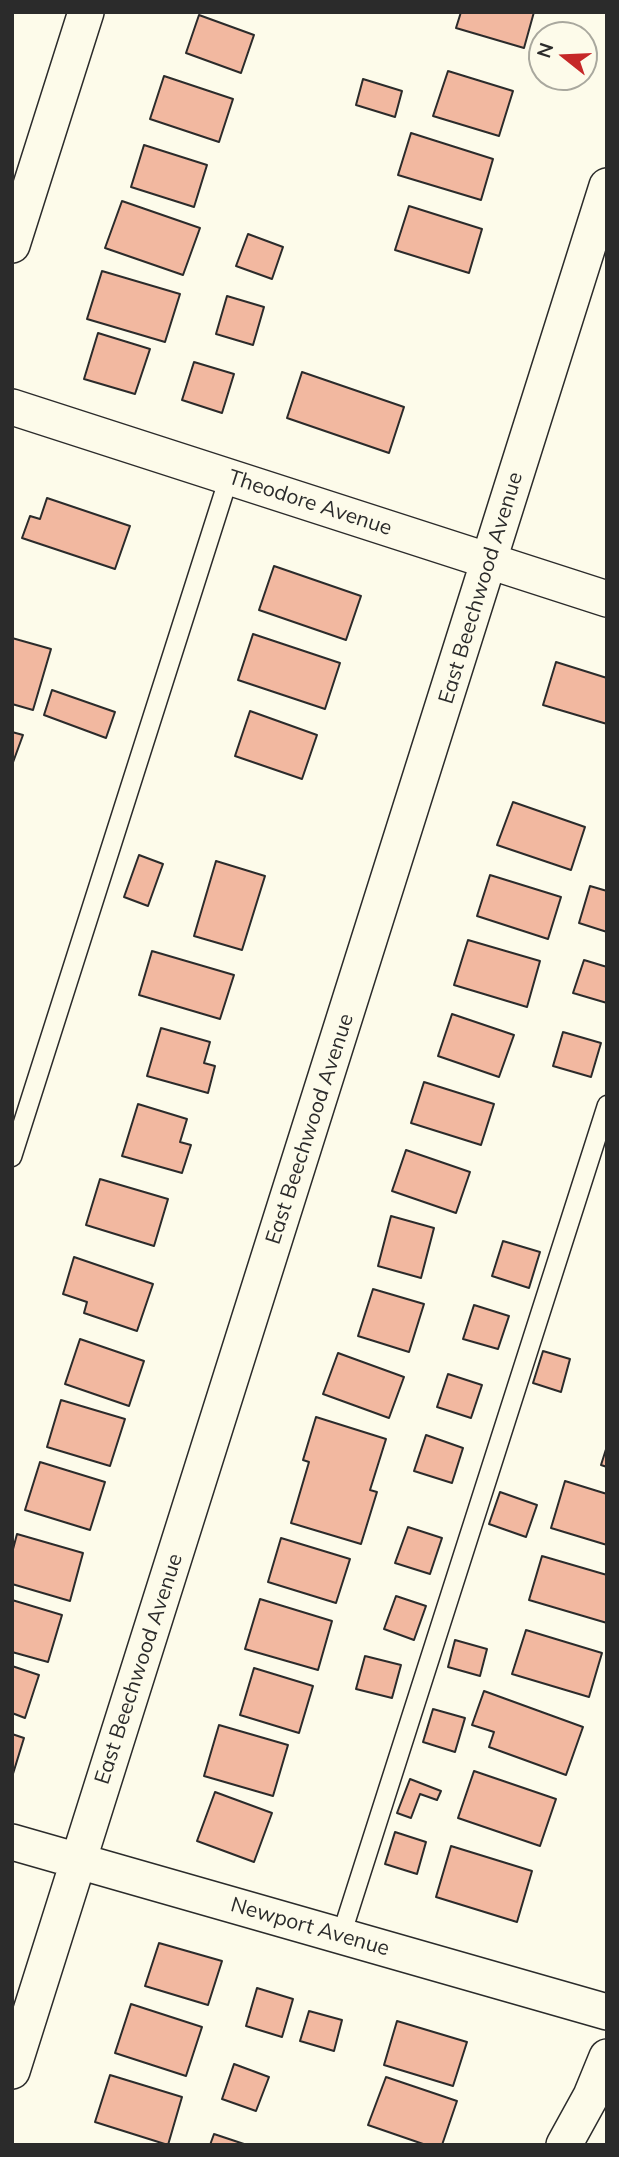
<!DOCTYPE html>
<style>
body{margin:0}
#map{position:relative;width:619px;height:2157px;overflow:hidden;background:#fdfbea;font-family:Mulish,sans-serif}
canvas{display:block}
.frame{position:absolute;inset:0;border:14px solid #2b2b2b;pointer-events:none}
.north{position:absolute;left:528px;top:21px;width:70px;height:70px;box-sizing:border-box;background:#fdfbea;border:2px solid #a9a89e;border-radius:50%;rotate:288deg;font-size:19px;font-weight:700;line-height:28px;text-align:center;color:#2b2b2b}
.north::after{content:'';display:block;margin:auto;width:24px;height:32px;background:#c62828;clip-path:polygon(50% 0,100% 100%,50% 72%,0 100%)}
</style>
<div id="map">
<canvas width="619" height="2157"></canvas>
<div class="frame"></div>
<div class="north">N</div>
</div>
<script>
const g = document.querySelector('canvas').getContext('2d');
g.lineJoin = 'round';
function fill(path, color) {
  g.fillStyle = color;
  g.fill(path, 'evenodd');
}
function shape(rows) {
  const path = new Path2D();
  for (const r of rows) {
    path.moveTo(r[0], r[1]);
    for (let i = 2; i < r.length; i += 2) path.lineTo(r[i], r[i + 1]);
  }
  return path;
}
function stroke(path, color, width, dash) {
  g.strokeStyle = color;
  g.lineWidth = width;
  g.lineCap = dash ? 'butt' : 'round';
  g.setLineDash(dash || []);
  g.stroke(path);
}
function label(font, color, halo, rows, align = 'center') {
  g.font = font + ' Mulish,sans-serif';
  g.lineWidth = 5;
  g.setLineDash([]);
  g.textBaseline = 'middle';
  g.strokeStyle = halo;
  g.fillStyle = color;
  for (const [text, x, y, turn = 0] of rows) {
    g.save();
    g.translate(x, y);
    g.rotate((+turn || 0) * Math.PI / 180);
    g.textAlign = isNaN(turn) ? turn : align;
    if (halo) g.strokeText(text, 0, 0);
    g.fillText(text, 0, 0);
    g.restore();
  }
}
const building = shape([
 [461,12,534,12,524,48,456,28,461,12],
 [199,15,254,35,241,73,186,53,199,15],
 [448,71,513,91,499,136,433,116,448,71],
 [164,76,233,99,219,142,150,119,164,76],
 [363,79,402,91,395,117,356,105,363,79],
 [411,133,493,159,481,200,398,175,411,133],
 [144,145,207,165,194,207,131,187,144,145],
 [122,201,200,228,183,275,105,248,122,201],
 [409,206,482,229,469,273,395,250,409,206],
 [248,234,283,247,272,279,236,266,248,234],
 [102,271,180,294,165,342,87,319,102,271],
 [227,296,264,307,253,345,216,334,227,296],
 [98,333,150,349,135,394,84,379,98,333],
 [194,362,234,374,222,413,182,400,194,362],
 [302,372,404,407,389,453,287,418,302,372],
 [47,498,130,526,115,569,22,538,30,516,40,519,47,498],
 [274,566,361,596,346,640,259,610,274,566],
 [253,634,340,663,325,709,238,680,253,634],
 [12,638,51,649,33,710,12,704,12,638],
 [556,662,607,678,607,724,543,705,556,662],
 [52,690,115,712,106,738,44,715,52,690],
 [250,711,317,735,302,779,235,756,250,711],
 [12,732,23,735,12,765,12,732],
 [513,802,585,827,571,870,497,845,513,802],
 [139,855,163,864,148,906,124,897,139,855],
 [216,861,265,876,242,950,194,936,216,861],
 [490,875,561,897,548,939,477,916,490,875],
 [590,886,607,891,607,932,579,923,590,886],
 [468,940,540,961,527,1007,454,985,468,940],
 [152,951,234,975,220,1019,139,995,152,951],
 [584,960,607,967,607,1003,573,993,584,960],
 [452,1014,514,1035,499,1077,438,1056,452,1014],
 [161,1028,210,1042,204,1063,215,1066,208,1093,147,1076,161,1028],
 [563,1032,601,1043,591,1077,553,1066,563,1032],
 [424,1082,494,1104,481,1145,411,1123,424,1082],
 [138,1104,187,1119,180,1142,191,1145,182,1173,122,1156,138,1104],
 [406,1150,470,1172,456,1213,392,1191,406,1150],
 [100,1179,168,1199,154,1246,86,1225,100,1179],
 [391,1216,434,1228,421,1278,378,1266,391,1216],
 [503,1241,540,1252,529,1288,492,1276,503,1241],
 [74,1257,153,1284,137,1331,84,1313,87,1302,63,1294,74,1257],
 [373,1289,424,1304,409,1352,358,1336,373,1289],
 [474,1305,509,1316,498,1349,463,1339,474,1305],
 [80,1339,144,1361,129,1406,65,1384,80,1339],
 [543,1351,570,1359,561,1392,533,1383,543,1351],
 [338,1353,404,1377,389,1418,323,1394,338,1353],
 [448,1374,482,1385,471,1418,437,1407,448,1374],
 [61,1400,125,1419,110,1466,47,1447,61,1400],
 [316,1417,386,1439,370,1490,377,1492,361,1544,291,1523,309,1462,303,1460,316,1417],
 [426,1435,463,1448,452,1483,414,1471,426,1435],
 [607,1446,607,1467,601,1465,607,1446],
 [40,1462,105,1482,90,1530,25,1510,40,1462],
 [565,1481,607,1494,607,1545,551,1528,565,1481],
 [500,1492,537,1505,526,1537,489,1524,500,1492],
 [408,1527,442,1538,430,1574,395,1563,408,1527],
 [17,1534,83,1553,70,1601,12,1584,12,1553,17,1534],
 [281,1538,350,1559,336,1603,268,1582,281,1538],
 [542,1556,607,1575,607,1623,529,1600,542,1556],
 [396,1596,426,1606,414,1640,384,1629,396,1596],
 [260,1599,332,1621,318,1670,245,1649,260,1599],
 [12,1600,62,1615,48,1662,12,1652,12,1600],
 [526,1630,602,1653,589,1697,512,1674,526,1630],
 [455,1640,487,1649,480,1676,448,1667,455,1640],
 [365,1656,401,1665,392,1698,356,1689,365,1656],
 [12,1666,39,1675,25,1718,12,1713,12,1666],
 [254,1668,313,1686,299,1733,240,1715,254,1668],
 [484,1691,583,1727,566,1775,489,1747,494,1732,472,1725,484,1691],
 [433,1709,465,1718,455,1752,423,1742,433,1709],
 [219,1725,288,1745,273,1796,204,1776,219,1725],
 [12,1734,24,1738,12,1777,12,1734],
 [474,1771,556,1799,540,1846,458,1818,474,1771],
 [410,1779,441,1791,437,1800,420,1794,411,1818,397,1813,410,1779],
 [215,1792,272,1813,254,1862,197,1841,215,1792],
 [395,1832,426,1842,417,1874,385,1864,395,1832],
 [451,1846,532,1871,517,1922,436,1897,451,1846],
 [159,1943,222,1961,208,2005,145,1986,159,1943],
 [257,1988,293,1999,282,2037,246,2026,257,1988],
 [131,2004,202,2027,186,2076,115,2053,131,2004],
 [309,2011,342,2020,334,2051,300,2041,309,2011],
 [397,2021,467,2042,453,2086,384,2065,397,2021],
 [234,2064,269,2077,256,2111,222,2099,234,2064],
 [110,2075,182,2097,168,2145,95,2122,110,2075],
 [386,2077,457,2101,442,2145,426,2145,368,2125,386,2077],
 [214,2134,247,2145,210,2145,214,2134]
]);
fill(building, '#f2b8a0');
stroke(building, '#2b2b2b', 2);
const lane = shape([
 [12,1157,229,477],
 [341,1936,607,1105]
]);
const street = shape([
 [12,245,86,12],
 [12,407,607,599],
 [12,1842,607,2012],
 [12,2071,607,186],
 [564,2145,591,2096,607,2057]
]);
stroke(lane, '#2b2b2b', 21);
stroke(street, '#2b2b2b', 38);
stroke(lane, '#fdfbea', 18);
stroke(street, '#fdfbea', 35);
label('21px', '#2b2b2b', '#fdfbea', [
 ["Theodore Avenue",310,503,18],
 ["East Beechwood Avenue",481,588,-73],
 ["East Beechwood Avenue",310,1129,-72],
 ["East Beechwood Avenue",139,1669,-72],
 ["Newport Avenue",310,1927,16]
]);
</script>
